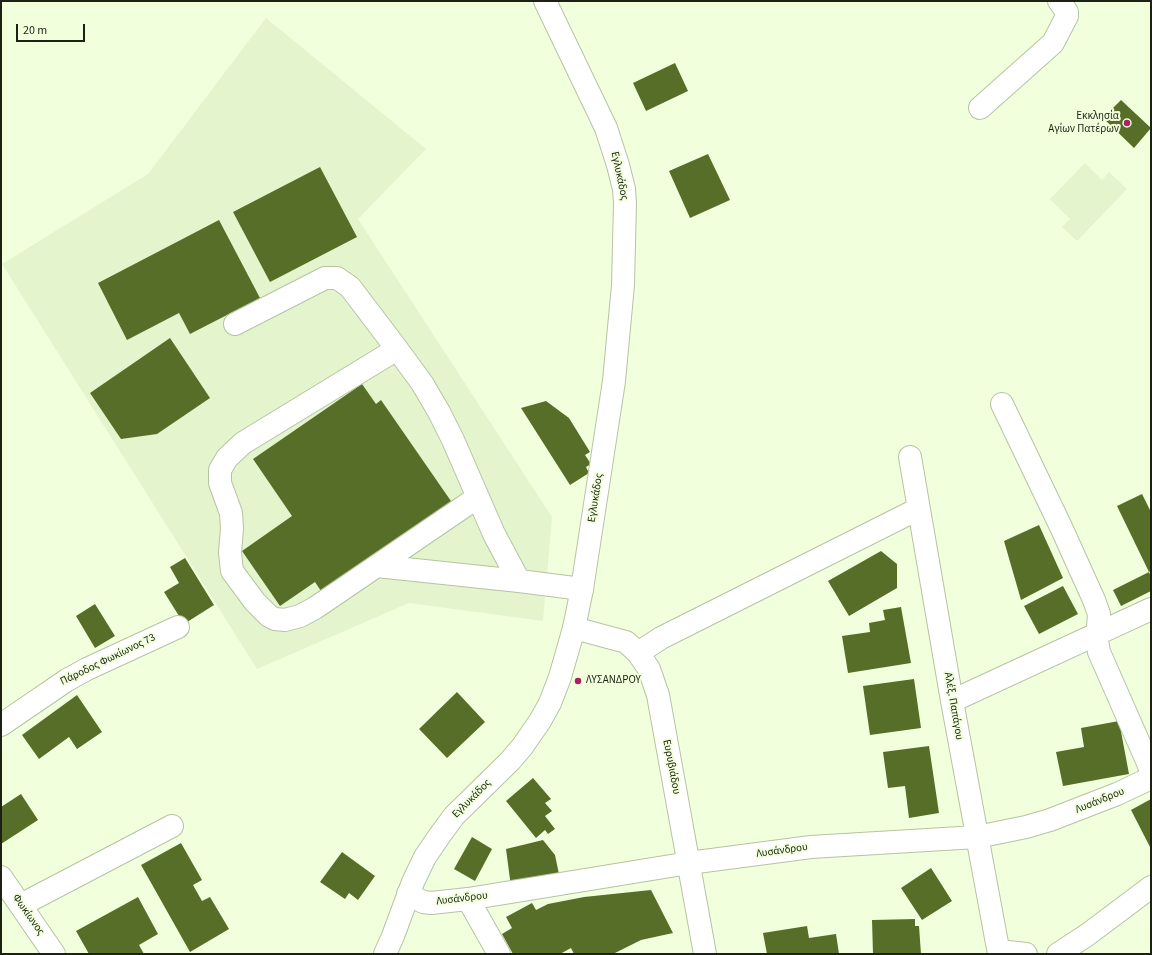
<!DOCTYPE html>
<meta charset="utf-8">
<style>
body{margin:0}
#map{position:relative;width:1152px;height:955px;overflow:hidden;background:#f1ffdd;font-family:"Source Sans 3",sans-serif}
canvas{display:block}
.frame{position:absolute;inset:0;border:2px solid #1c2114;pointer-events:none}
.scale{position:absolute;left:16px;top:24px;width:69px;height:18px;box-sizing:border-box;border:2px solid #1c2114;border-top:0;padding-left:5px;font-size:12px;line-height:14px;white-space:nowrap;color:#1c2114;-webkit-text-stroke:3px #f1ffdd;paint-order:stroke}
</style>
<div id="map">
<canvas width="1152" height="955"></canvas>
<div class="frame"></div>
<div class="scale">20 m</div>
</div>
<script>
const g = document.querySelector('canvas').getContext('2d');
g.lineJoin = 'round';
function fill(path, color) {
  g.fillStyle = color;
  g.fill(path, 'evenodd');
}
function shape(rows) {
  const path = new Path2D();
  for (const r of rows) {
    path.moveTo(r[0], r[1]);
    for (let i = 2; i < r.length; i += 2) path.lineTo(r[i], r[i + 1]);
  }
  return path;
}
function stroke(path, color, width, dash) {
  g.strokeStyle = color;
  g.lineWidth = width;
  g.lineCap = dash ? 'butt' : 'round';
  g.setLineDash(dash || []);
  g.stroke(path);
}
function label(font, color, halo, rows, align = 'center') {
  g.font = font + ' "Source Sans 3",sans-serif';
  g.lineWidth = 4;
  g.setLineDash([]);
  g.textBaseline = 'middle';
  g.strokeStyle = halo;
  g.fillStyle = color;
  for (const [text, x, y, turn = 0] of rows) {
    g.save();
    g.translate(x, y);
    g.rotate((+turn || 0) * Math.PI / 180);
    g.textAlign = isNaN(turn) ? turn : align;
    if (halo) g.strokeText(text, 0, 0);
    g.fillText(text, 0, 0);
    g.restore();
  }
}
fill(shape([
 [266,18,426,149,358,219,552,517,543,621,409,603,257,669,2,264,148,174],
 [1085,163,1102,180,1109,172,1127,189,1077,241,1062,227,1070,219,1050,199]
]), '#e4f5cd');
fill(shape([
 [675,63,688,91,646,111,633,83],
 [1121,100,1151,128,1134,148,1103,118],
 [708,154,730,200,690,218,669,171],
 [320,167,357,237,270,282,233,212],
 [219,220,260,298,190,334,179,313,127,340,98,283],
 [170,338,210,398,157,434,121,439,90,393],
 [362,384,376,404,381,400,453,504,323,594,315,582,280,606,242,551,292,516,253,459],
 [546,401,569,418,590,452,585,455,591,464,586,467,589,473,570,485,521,408],
 [1142,494,1151,512,1151,571,1149,572,1117,506],
 [1039,525,1063,578,1021,600,1004,541],
 [881,551,897,564,897,588,849,616,828,581],
 [185,558,214,605,184,624,164,592,179,583,170,567],
 [1149,572,1151,577,1151,591,1121,606,1113,590],
 [1063,586,1078,614,1039,634,1024,606],
 [95,604,115,636,95,648,76,616],
 [901,607,911,663,848,673,842,636,870,632,869,623,885,620,883,610],
 [914,679,921,728,870,735,863,686],
 [457,692,485,722,447,758,419,729],
 [77,695,102,732,77,749,69,737,39,759,22,735],
 [1119,721,1129,774,1063,786,1056,752,1084,747,1081,728],
 [929,746,939,813,909,818,905,786,888,788,883,752],
 [533,778,551,799,545,803,552,811,545,816,555,829,548,834,545,830,536,838,506,801],
 [21,794,38,820,1,844,1,807],
 [1151,799,1151,846,1150,847,1131,810],
 [472,837,492,849,475,881,454,869],
 [543,840,555,855,560,879,511,887,506,849],
 [181,843,202,880,193,885,202,901,210,897,229,929,190,952,141,865],
 [342,852,375,876,358,900,349,893,345,899,320,882],
 [931,868,952,901,922,920,901,888],
 [651,890,673,933,641,940,613,954,574,954,571,948,560,954,513,954,502,934,512,928,506,917,532,903,536,910,548,904,584,897],
 [138,897,158,934,139,945,144,954,89,954,76,931],
 [915,919,915,926,919,926,921,954,873,954,872,920],
 [807,926,809,938,836,934,839,954,767,954,763,933]
]), '#566e27');
const minor = shape([
 [980,108,1053,43,1067,16,1067,12,1059,1],
 [235,324,325,278,337,278,350,287,397,349],
 [1002,404,1061,527,1094,600,1099,614,1097,640,1099,652,1151,770],
 [910,457,952,701,999,954],
 [478,497,315,608,300,616,285,620,275,619,269,616,255,602,232,571,230,553,232,528,231,513,220,483,220,470,227,458,243,443,397,349,422,383,439,412,453,440,494,534,519,581,582,589],
 [377,566,519,581],
 [574,628,626,642,638,653,649,669,658,695,705,954],
 [638,653,661,638,918,509],
 [952,701,1151,609],
 [1,725,67,680,87,669,178,627],
 [1,877,54,954],
 [408,894,423,902,431,903,468,899,689,863,811,847,977,837,1026,827,1050,820,1117,794,1151,778],
 [468,899,499,954],
 [21,905,172,826],
 [999,951,1026,954],
 [1058,954,1087,935,1151,887]
]);
const major = shape([
 [385,954,393,936,413,882,425,857,440,835,454,816,510,761,522,747,540,721,550,703,560,677,574,628,582,589,614,381,623,285,625,203,624,189,618,165,606,128,545,1]
]);
stroke(minor, '#b6c3a3', 24);
stroke(major, '#b6c3a3', 24);
stroke(minor, '#fff', 22);
stroke(major, '#fff', 22);
for (const [x, y, r, color] of [
 [1127,123,4,"#ac2060"],
 [578,681,4,"#ac2060"]
]) {
  const dot = new Path2D();
  dot.arc(x, y, r, 0, 2 * Math.PI);
  g.fillStyle = color;
  g.fill(dot);
  stroke(dot, '#f1ffdd', 1.5);
}
label('11px', '#1c2114', '#f1ffdd', [
 ["Εκκλησία",1119,117],
 ["Αγίων Πατέρων",1119,130],
 ["ΛΥΣΑΝΔΡΟΥ",586,681,"left"]
], 'right');
label('11px', '#1c2114', '#f1ffdd', [
 ["Εγλυκάδος",619,176,78],
 ["Εγλυκάδος",596,498,-81],
 ["Πάροδος Φωκίωνος 73",108,660,-26],
 ["Αλέξ. Παπάγου",953,706,80],
 ["Ευρυβιάδου",671,767,79],
 ["Εγλυκάδος",472,799,-45],
 ["Λυσάνδρου",1100,801,-22],
 ["Λυσάνδρου",782,851,-8],
 ["Λυσάνδρου",462,899,-7],
 ["Φωκίωνος",28,915,55]
]);
</script>
